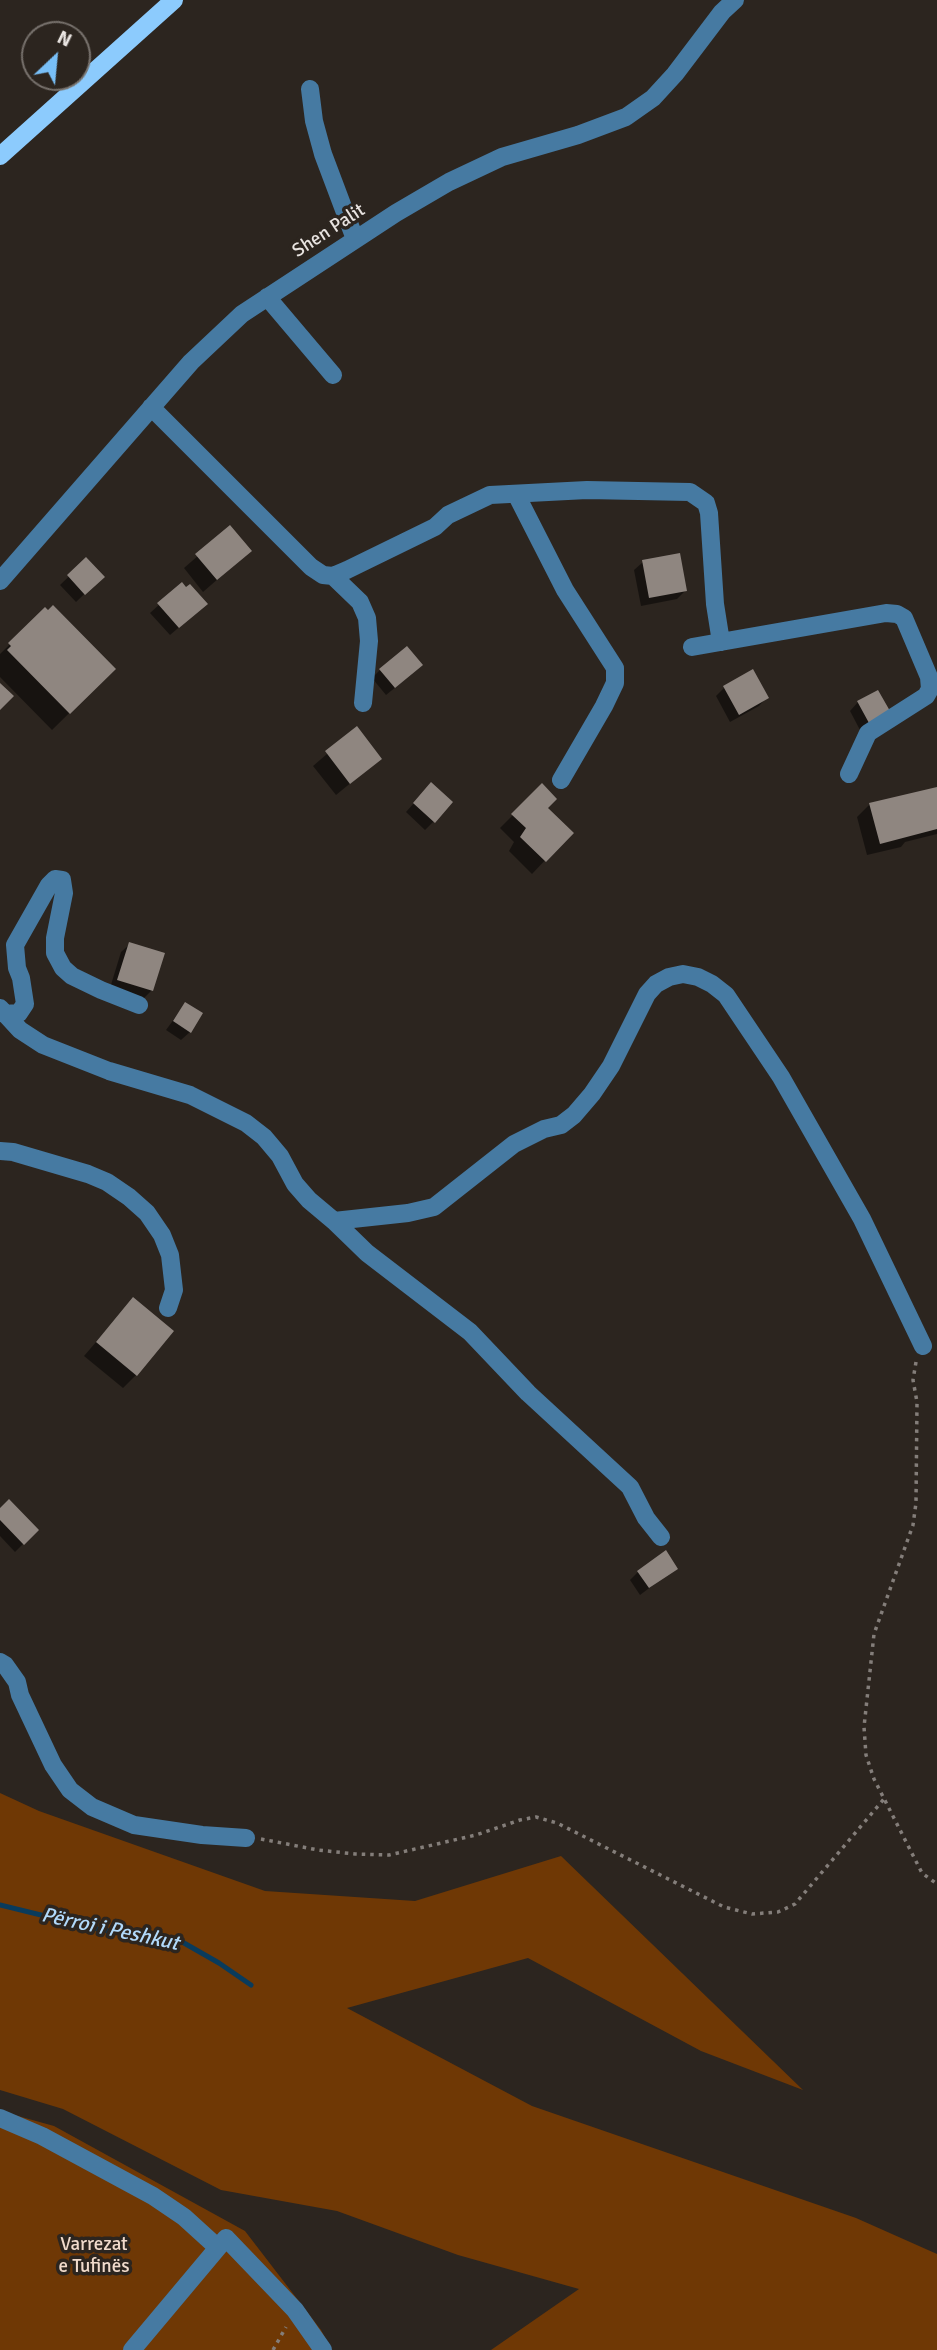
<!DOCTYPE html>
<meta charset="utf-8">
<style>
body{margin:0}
#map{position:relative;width:937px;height:2350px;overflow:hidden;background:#2c251f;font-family:Signika,sans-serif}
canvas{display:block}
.north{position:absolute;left:21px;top:21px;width:70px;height:70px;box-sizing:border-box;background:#2c251f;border:2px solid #77716c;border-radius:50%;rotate:26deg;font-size:19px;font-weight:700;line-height:28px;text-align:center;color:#e8e3e0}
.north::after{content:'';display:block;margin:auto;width:24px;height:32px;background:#78bff7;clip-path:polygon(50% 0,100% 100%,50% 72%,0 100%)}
</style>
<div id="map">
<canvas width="937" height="2350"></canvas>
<div class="north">N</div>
</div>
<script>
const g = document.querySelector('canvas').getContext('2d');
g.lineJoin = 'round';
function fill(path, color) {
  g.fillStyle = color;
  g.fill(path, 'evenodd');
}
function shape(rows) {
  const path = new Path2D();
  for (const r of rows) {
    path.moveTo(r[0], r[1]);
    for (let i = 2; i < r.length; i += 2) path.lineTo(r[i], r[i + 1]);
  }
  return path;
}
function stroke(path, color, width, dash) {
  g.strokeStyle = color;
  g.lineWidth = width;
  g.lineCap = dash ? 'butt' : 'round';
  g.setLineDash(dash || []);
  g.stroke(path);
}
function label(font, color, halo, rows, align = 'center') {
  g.font = font + ' Signika,sans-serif';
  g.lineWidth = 7;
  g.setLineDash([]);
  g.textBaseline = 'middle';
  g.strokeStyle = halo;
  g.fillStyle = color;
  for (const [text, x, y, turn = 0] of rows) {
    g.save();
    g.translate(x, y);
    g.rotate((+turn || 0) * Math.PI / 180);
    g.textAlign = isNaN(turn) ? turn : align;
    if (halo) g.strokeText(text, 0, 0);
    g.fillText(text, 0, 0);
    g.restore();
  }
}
fill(shape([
 [0,1793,39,1811,265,1891,415,1901,561,1856,803,2090,701,2051,528,1958,347,2008,532,2106,856,2218,937,2254,937,2350,491,2350,579,2289,458,2255,337,2211,221,2190,63,2109,0,2090],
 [0,2111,54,2126,245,2231,321,2330,332,2350,0,2350]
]), '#6f3805');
fill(shape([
 [230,528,250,551,203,592,184,568],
 [86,560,102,577,76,602,60,585],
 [643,562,685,591,677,599,641,606,634,570],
 [182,584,197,612,170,635,150,613],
 [45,610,114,669,52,730,0,677,0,654],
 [380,670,412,674,386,695,372,678],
 [724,688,767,697,759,706,730,722,716,696],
 [858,702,879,719,860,730,850,711],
 [356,729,380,759,336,795,313,766],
 [542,786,546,808,571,833,532,874,509,851,514,842,500,828],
 [423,793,434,821,425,830,406,812],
 [937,794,937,834,905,842,901,847,867,855,857,817,870,804],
 [130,944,152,990,143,999,110,988,121,952],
 [185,1004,190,1032,181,1040,166,1030],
 [133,1299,136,1375,123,1388,84,1356],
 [0,1511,37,1530,15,1552,0,1536],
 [676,1568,640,1595,630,1580,638,1572]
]), '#0007');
stroke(shape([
 [0,1905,102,1930,177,1939,219,1963,251,1985]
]), '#093b5c', 5);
fill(shape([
 [230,525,252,551,217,580,195,554],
 [680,553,687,591,649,598,642,560],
 [86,557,105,577,85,595,67,575],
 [182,582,186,587,190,584,208,604,179,628,157,603],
 [53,605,116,669,70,714,7,650,11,646,8,643,45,607,48,610],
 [407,646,423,665,395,688,379,669],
 [753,669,769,698,739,715,723,686],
 [0,683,14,696,0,710],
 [878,690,890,711,869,723,857,701],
 [357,726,382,759,350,784,325,751],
 [431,782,453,802,435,823,413,803],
 [542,783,557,799,548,808,574,833,546,862,520,837,526,828,511,814],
 [937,787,937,829,880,844,869,803],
 [129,942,165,953,153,991,117,980],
 [185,1002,203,1013,191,1033,173,1021],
 [133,1297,174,1331,137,1376,96,1342],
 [9,1499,39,1530,24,1545,0,1520,0,1508],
 [666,1550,678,1569,649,1588,637,1571]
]), '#8f8680');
stroke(shape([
 [916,1362,913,1380,917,1402,916,1503,913,1525,874,1634,864,1727,866,1755,874,1779,922,1873,937,1884],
 [261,1839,318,1850,355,1854,389,1855,476,1835,520,1820,536,1817,557,1823,724,1907,752,1914,778,1912,795,1904,884,1799],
 [273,2350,286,2327]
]), '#847e7a', 3.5, [3.5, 5]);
stroke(shape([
 [310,89,314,121,323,154,355,239],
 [267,297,333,375],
 [151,407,311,567,323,575,333,576,347,570,435,527,448,515,490,495,587,490,690,492,706,503,709,513,715,604,721,642],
 [516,494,565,590,615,668,615,683,604,706,561,780],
 [333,576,360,602,367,618,369,641,363,703],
 [0,581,191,362,242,314,396,213,449,182,502,157,578,135,626,117,653,98,675,74,722,12,735,0],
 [692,647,886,613,897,614,904,618,929,677,930,689,926,696,868,733,849,774],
 [0,1008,20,1030,43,1045,109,1071,190,1095,246,1123,264,1137,280,1156,295,1184,309,1200,334,1221,408,1213,434,1207,514,1144,544,1129,561,1125,574,1115,592,1094,611,1066,647,994,656,984,669,977,683,974,698,977,712,984,726,995,781,1077,862,1219,923,1346],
 [4,1014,19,1013,25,1004,21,978,17,968,15,945,49,885,55,879,62,880,64,893,55,938,55,953,63,968,72,976,101,990,139,1005],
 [0,1151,13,1152,88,1174,107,1182,129,1197,147,1213,162,1235,170,1255,174,1290,168,1308],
 [334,1221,367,1253,470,1332,528,1393,630,1487,646,1518,661,1537],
 [0,1662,5,1665,17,1682,20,1695,53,1765,70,1790,92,1807,134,1825,202,1835,246,1838],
 [0,2118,42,2136,153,2196,184,2217,217,2247],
 [132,2350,226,2238,295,2310,323,2350]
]), '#467aa2', 18);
stroke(shape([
 [0,156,174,0]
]), '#8ccbfd', 18);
label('19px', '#e8e3e0', '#2c251f', [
 ["Shen Palit",329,231,-33]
]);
label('19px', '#f1dbcc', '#2c251f', [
 ["Varrezat",94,2245],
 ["e Tufinës",94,2267]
]);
label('italic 21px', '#b1d9fa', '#2c251f', [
 ["Përroi i Peshkut",110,1930,12]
]);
</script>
